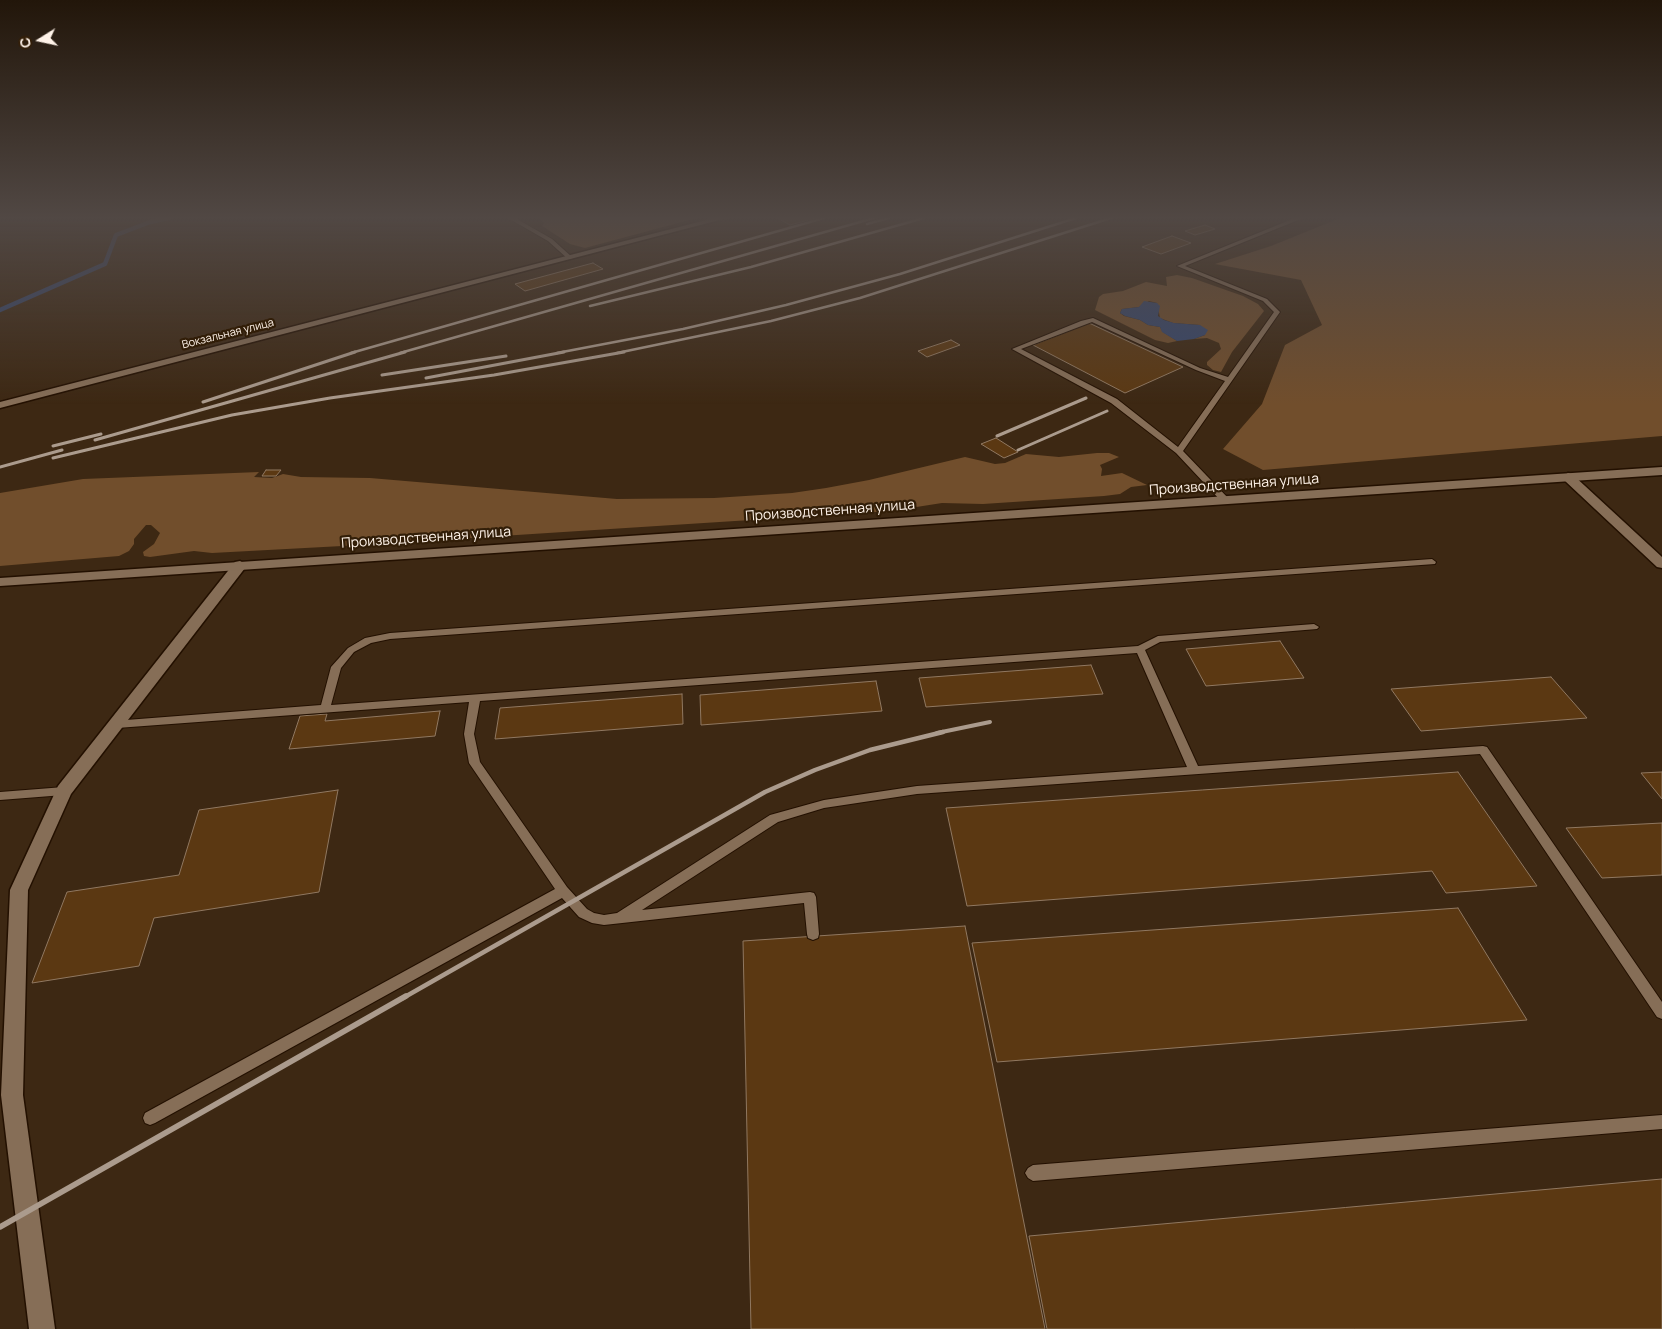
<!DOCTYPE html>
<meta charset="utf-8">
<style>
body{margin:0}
#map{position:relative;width:1662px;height:1329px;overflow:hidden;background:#3d2813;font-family:Manrope,sans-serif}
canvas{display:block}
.north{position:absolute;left:15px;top:15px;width:50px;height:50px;-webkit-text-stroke:4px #321e08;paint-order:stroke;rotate:260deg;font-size:14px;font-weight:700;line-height:20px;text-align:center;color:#fef2e8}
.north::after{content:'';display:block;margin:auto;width:18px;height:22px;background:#fef2e8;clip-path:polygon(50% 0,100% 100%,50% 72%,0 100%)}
</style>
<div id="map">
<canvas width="1662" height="1329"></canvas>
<div class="north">С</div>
</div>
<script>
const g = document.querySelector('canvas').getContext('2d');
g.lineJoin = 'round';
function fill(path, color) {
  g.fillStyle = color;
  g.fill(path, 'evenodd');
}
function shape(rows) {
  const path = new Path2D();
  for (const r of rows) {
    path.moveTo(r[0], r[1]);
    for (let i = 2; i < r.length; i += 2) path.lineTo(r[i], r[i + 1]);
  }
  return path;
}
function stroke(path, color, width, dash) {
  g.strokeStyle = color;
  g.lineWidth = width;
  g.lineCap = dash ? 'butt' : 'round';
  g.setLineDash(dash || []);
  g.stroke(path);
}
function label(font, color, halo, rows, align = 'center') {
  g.font = font + ' Manrope,sans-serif';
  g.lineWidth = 4.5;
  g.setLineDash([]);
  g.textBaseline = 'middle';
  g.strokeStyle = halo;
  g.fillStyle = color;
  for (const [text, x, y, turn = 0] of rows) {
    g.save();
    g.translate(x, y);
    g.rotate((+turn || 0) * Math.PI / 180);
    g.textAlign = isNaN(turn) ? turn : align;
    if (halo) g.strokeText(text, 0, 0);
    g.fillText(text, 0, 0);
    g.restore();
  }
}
fill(shape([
 [538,218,697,218,585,248,570,244,542,226,544,223],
 [1340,218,1662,218,1662,436,1263,470,1223,449,1262,404,1285,345,1322,325,1301,280,1215,264,1271,246],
 [1177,275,1192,278,1243,296,1258,304,1264,311,1232,352,1221,372,1213,370,1207,365,1207,362,1221,349,1219,343,1207,338,1194,339,1205,335,1200,325,1173,323,1160,318,1157,303,1149,301,1139,307,1122,309,1120,313,1124,316,1140,320,1148,325,1160,327,1163,332,1177,341,1168,343,1155,340,1095,310,1099,297,1103,294,1123,291,1146,282,1167,286,1166,277],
 [1097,453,1109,453,1119,457,1100,465,1102,469,1101,476,1122,473,1147,485,1131,487,1120,494,1104,496,983,504,942,503,891,511,361,545,212,553,194,551,150,557,144,556,143,552,154,544,160,533,151,525,146,525,134,539,134,544,129,551,119,556,0,566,0,493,83,479,259,472,254,477,272,478,283,474,301,477,370,478,617,499,714,498,792,493,826,488,869,480,965,457,995,464,1005,463,1026,454,1059,457]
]), '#714e2c');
fill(shape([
 [1144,301,1157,303,1160,306,1158,316,1164,320,1174,323,1200,325,1208,330,1205,335,1194,339,1177,341,1162,332,1160,327,1148,325,1140,320,1125,316,1120,313,1122,309,1139,307]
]), '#35476f');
stroke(shape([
 [0,310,105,264,116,235,150,222,169,218]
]), '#35476f', 4.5);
const building = shape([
 [777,218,816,218,790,225,777,218],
 [1205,225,1215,229,1195,235,1185,231,1205,225],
 [1172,236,1191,243,1161,254,1142,247,1172,236],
 [593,263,603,269,525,291,515,284,593,263],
 [1089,323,1183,367,1125,393,1033,345,1089,323],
 [951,340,960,345,927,357,918,351,951,340],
 [996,438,1018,452,1004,458,981,444,996,438],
 [266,470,281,470,276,476,262,476,266,470],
 [1280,641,1304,678,1206,686,1186,649,1280,641],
 [1091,665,1103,694,926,707,919,678,1091,665],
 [1551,677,1587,718,1421,731,1391,689,1551,677],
 [876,681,882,711,701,725,700,695,876,681],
 [682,694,683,724,495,739,500,708,682,694],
 [440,711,435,736,289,749,300,716,327,714,325,721,440,711],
 [1458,772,1537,886,1446,893,1432,871,967,906,946,808,1458,772],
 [1662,772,1662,799,1641,773,1662,772],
 [338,790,319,892,154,918,139,966,32,983,67,892,179,875,199,810,338,790],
 [1662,823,1662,875,1602,878,1566,828,1662,823],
 [1458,908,1527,1020,997,1062,972,943,1458,908],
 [965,926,1045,1329,751,1329,743,941,965,926],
 [1662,1179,1662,1329,1047,1329,1029,1236,1662,1179]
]);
fill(building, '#5b3812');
stroke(building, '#907861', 1);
const service = shape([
 [508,218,515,218,552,239,573,258,568,259,548,241,508,218],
 [1295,218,1303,218,1185,266,1267,299,1280,312,1183,451,1228,498,1228,502,1222,502,1176,453,1111,403,1012,349,1081,321,1093,318,1200,368,1228,377,1274,312,1263,301,1177,266,1295,218],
 [1092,322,1196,370,1225,381,1178,447,1117,399,1021,349,1092,322],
 [1432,559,1436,562,1435,564,390,639,371,643,354,652,341,668,331,705,1138,646,1158,636,1314,624,1319,627,1317,629,1160,642,1145,650,1198,766,1483,746,1487,747,1662,1002,1662,1019,1657,1017,1480,754,917,794,824,808,778,822,642,910,810,892,814,893,816,897,819,934,818,938,813,940,808,938,807,934,804,903,604,925,592,923,579,917,562,898,155,1123,150,1125,145,1123,143,1118,145,1113,555,889,469,763,464,734,469,702,117,728,113,727,112,724,113,721,321,705,331,667,348,648,365,638,390,633,1432,559],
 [1137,653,1187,767,917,786,824,800,770,815,617,913,604,915,594,913,587,909,567,887,480,762,474,734,480,701,1137,653],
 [64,787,68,788,70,791,68,794,64,795,0,800,0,792,64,787],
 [1662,1115,1662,1129,1033,1181,1028,1178,1025,1173,1028,1168,1033,1165,1662,1115]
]);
const minor = shape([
 [714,218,727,218,0,408,0,402,714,218],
 [1568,473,1572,474,1662,557,1662,568,1657,567,1564,480,1562,477,1568,473],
 [240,561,247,565,245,568,71,794,28,890,23,1095,55,1329,29,1329,1,1095,10,890,58,786,235,562,240,561]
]);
const secondary = shape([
 [1662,467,1662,475,0,586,0,578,1662,467]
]);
stroke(service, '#231000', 2);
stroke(minor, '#231000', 3);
stroke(secondary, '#231000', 3);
fill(service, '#866e57');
fill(minor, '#866e57');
fill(secondary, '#866e57');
stroke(shape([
 [867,224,889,218],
 [590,306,751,267,924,218],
 [351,353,824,218],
 [400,353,874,218],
 [557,353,683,329,786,305,900,274,1076,218],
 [617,353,771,321,860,298,1111,218]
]), '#ab9b8d', 2.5);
stroke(shape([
 [382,375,506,356],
 [426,378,564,352],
 [203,402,355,352],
 [997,436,1086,398],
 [95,440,405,352],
 [53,446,101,434],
 [1018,450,1107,411],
 [53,458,232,415,330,398,494,375,624,352],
 [0,467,62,450]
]), '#ab9b8d', 3);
stroke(shape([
 [937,733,990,722]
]), '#ab9b8d', 4);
stroke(shape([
 [403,998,765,792,815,770,870,750,943,732]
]), '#ab9b8d', 4.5);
stroke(shape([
 [0,1227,406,996]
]), '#ab9b8d', 5.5);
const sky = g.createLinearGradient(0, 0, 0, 404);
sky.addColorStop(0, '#22160a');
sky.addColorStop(0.54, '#514844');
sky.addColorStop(1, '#51484400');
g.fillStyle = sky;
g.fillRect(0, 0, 1662, 404);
label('11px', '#fef2e8', '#321e08', [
 ["Вокзальная улица",228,334,-14]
]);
label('14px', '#fef2e8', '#321e08', [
 ["Производственная улица",1234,485,-4],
 ["Производственная улица",830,511,-4],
 ["Производственная улица",426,538,-4]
]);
</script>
